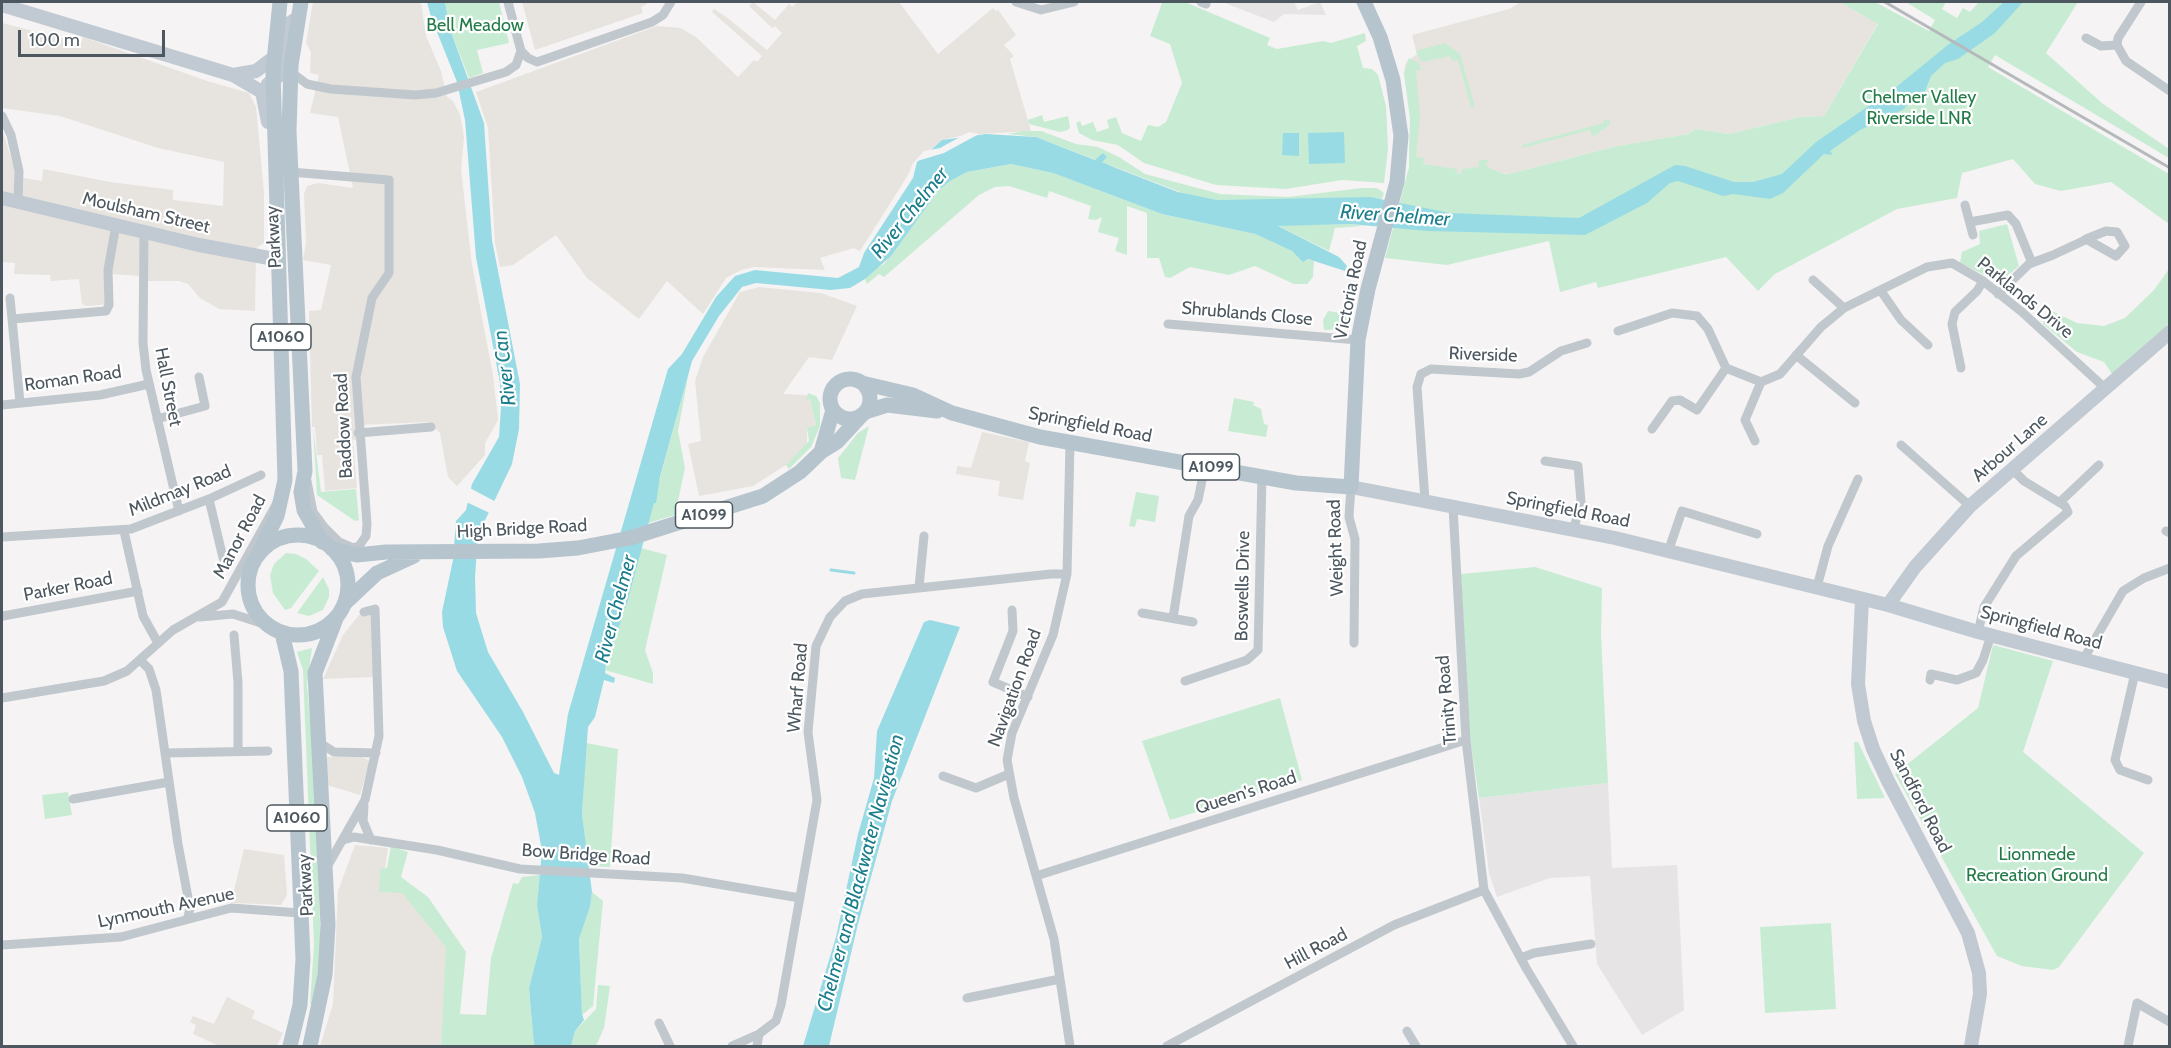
<!DOCTYPE html>
<style>
body{margin:0}
#map{position:relative;width:2171px;height:1048px;overflow:hidden;background:#f5f3f3;font-family:Cabin,sans-serif}
canvas{display:block}
.frame{position:absolute;inset:0;border:3px solid #4c575f;pointer-events:none}
.scale{position:absolute;left:18px;top:30px;width:147px;height:27px;box-sizing:border-box;border:3px solid #4c575f;border-top:0;padding-left:8px;font-size:18px;line-height:21px;white-space:nowrap;color:#4c575f;-webkit-text-stroke:4px #fff;paint-order:stroke}
</style>
<div id="map">
<canvas width="2171" height="1048"></canvas>
<div class="frame"></div>
<div class="scale">100 m</div>
</div>
<script>
const g = document.querySelector('canvas').getContext('2d');
g.lineJoin = 'round';
function fill(path, color) {
  g.fillStyle = color;
  g.fill(path, 'evenodd');
}
function shape(rows) {
  const path = new Path2D();
  for (const r of rows) {
    if (r.length === 3) {
      path.moveTo(r[0] + r[2], r[1]);
      path.arc(r[0], r[1], r[2], 0, 2 * Math.PI);
      continue;
    }
    path.moveTo(r[0], r[1]);
    for (let i = 2; i < r.length; i += 2) path.lineTo(r[i], r[i + 1]);
  }
  return path;
}
function stroke(path, color, width, dash) {
  g.strokeStyle = color;
  g.lineWidth = width;
  g.lineCap = dash ? 'butt' : 'round';
  g.setLineDash(dash || []);
  g.stroke(path);
}
function label(font, color, halo, rows, align = 'center') {
  g.font = font + ' Cabin,sans-serif';
  g.lineWidth = 4.5;
  g.setLineDash([]);
  g.textBaseline = 'middle';
  g.strokeStyle = halo;
  g.fillStyle = color;
  for (const [text, x, y, turn = 0] of rows) {
    g.save();
    g.translate(x, y);
    g.rotate((+turn || 0) * Math.PI / 180);
    g.textAlign = isNaN(turn) ? turn : align;
    if (halo) g.strokeText(text, 0, 0);
    g.fillText(text, 0, 0);
    g.restore();
  }
}
fill(shape([
 [313,2,421,2,426,36,441,71,447,97,453,101,460,115,464,137,461,170,472,265,493,375,498,420,485,443,485,455,457,486,448,477,440,433,428,422,360,425,361,439,353,440,357,488,325,491,322,455,317,455,315,427,312,427,309,311,321,310,331,265,303,260,306,242,304,194,307,186,318,183,353,188,338,117,310,113,319,75,310,73,311,52,306,43],
 [522,2,650,2,641,7,643,13,535,50],
 [753,2,775,20,789,4,792,7,798,2,899,2,938,54,993,8,996,11,998,10,1016,35,1004,45,1014,56,1010,59,1031,131,964,135,942,140,913,163,908,175,860,251,854,248,820,258,825,270,754,267,741,270,726,278,703,314,667,281,639,319,587,278,556,235,513,265,500,267,495,243,488,128,476,92,657,26,681,28,696,37,738,77,754,60,757,62,762,56,712,12,714,9,725,16,767,50,782,33,775,26,772,28,749,6],
 [1521,2,1840,2,1878,23,1824,116,1800,117,1729,134,1695,129,1688,134,1617,146,1513,173,1468,175,1409,167,1410,119,1404,73,1406,62,1417,54,1412,35,1509,9],
 [2,23,81,43,83,37,207,81,249,93,256,107,264,192,264,243,256,248,255,311,219,309,200,298,188,284,179,281,141,281,140,276,112,274,113,304,86,306,82,304,79,279,51,281,50,275,14,274,15,263,2,262,2,129,17,177,42,181,43,169,110,182,173,190,173,200,223,206,224,162,158,148,60,116,2,108],
 [759,287,821,293,857,306,832,360,809,357,783,394,806,395,810,399,816,425,807,427,807,444,786,465,753,486,699,496,688,444,701,441,695,381,703,357,740,292],
 [982,432,1029,442,1025,461,1030,463,1023,500,998,496,1000,481,956,474,957,466,971,468],
 [359,615,371,615,375,677,323,679,343,635],
 [359,756,370,761,360,795,327,785,325,757],
 [355,845,388,848,382,889,404,892,448,946,441,1046,320,1046,333,1004,338,891],
 [244,849,284,855,287,895,281,905,231,903],
 [227,997,255,1011,252,1018,283,1033,277,1046,219,1046,193,1034,196,1025,190,1022,193,1016,214,1024]
]), '#e7e4df');
fill(shape([
 [1222,2,1294,2,1298,10,1320,2,1326,15,1284,14,1274,22],
 [1608,783,1612,868,1677,865,1684,1010,1642,1035,1597,964,1590,876,1550,878,1497,897,1489,873,1479,798]
]), '#e6e4e4');
fill(shape([
 [445,2,499,2,509,43,477,50,483,73,469,78,450,29],
 [1169,2,1185,2,1270,38,1267,45,1277,49,1323,41,1331,43,1365,33,1366,41,1357,46,1363,68,1372,69,1378,75,1386,106,1388,149,1384,183,1342,180,1286,189,1216,185,1144,163,1118,145,1092,140,1079,133,1076,123,1080,121,1082,126,1093,122,1097,132,1109,128,1107,120,1116,117,1122,133,1141,141,1148,125,1158,127,1166,122,1182,83,1170,44,1150,36,1162,3],
 [1840,2,1875,2,1929,31,1935,20,1906,2,1946,2,1942,9,1957,18,1963,8,1970,12,1979,2,2078,2,2046,53,2103,104,2169,149,2169,158,1995,55,1988,67,2169,174,2169,224,2111,182,2061,191,2035,184,2013,159,1962,173,1957,198,1897,209,1775,274,1758,291,1726,257,1598,288,1596,282,1560,292,1549,241,1447,265,1385,258,1409,167,1410,119,1404,73,1409,58,1420,64,1421,70,1416,71,1420,116,1416,157,1424,158,1423,164,1457,169,1457,173,1461,174,1462,169,1479,167,1478,161,1489,159,1490,160,1485,164,1489,168,1504,174,1513,173,1617,146,1688,134,1695,129,1729,134,1800,117,1824,116,1878,24],
 [1445,43,1460,54,1475,107,1471,107,1458,60,1452,61,1450,56,1422,62,1417,54,1416,51],
 [1042,115,1044,122,1068,116,1070,127,1068,130,1060,132,1029,124,1028,120],
 [1604,120,1609,120,1610,124,1596,135,1592,136,1590,130,1523,148,1522,145,1604,123],
 [1023,131,1041,131,1076,144,1098,147,1119,157,1145,174,1220,194,1288,197,1362,188,1377,188,1384,193,1382,199,1217,200,1196,198,1036,137,1008,134],
 [1011,164,1053,173,1162,214,1255,234,1292,251,1301,258,1314,261,1313,277,1307,284,1294,284,1255,266,1229,275,1190,267,1170,278,1165,277,1159,258,1147,258,1147,213,1127,206,1127,255,1115,251,1119,238,1098,232,1102,217,1096,220,1088,219,1091,206,1049,191,1047,198,1009,186,995,187,979,195,884,277,879,274,867,284,865,279,873,270,884,264,938,191,950,181,967,172],
 [1350,224,1363,226,1335,228,1329,251,1276,225],
 [2007,224,2019,266,2005,278,1995,280,1960,263,1962,252,1980,244,1979,231],
 [2169,269,2169,324,2112,374,2104,362,2077,352,2043,324,2043,317,2052,311,2077,323,2104,326,2125,318,2154,290],
 [1348,307,1353,309,1349,329,1324,330,1323,320,1328,311,1339,313],
 [689,371,678,431,685,468,675,515,648,523],
 [808,393,816,396,820,403,820,426,811,447,789,469,786,465,809,441,807,427,816,425,810,399,806,400],
 [1234,398,1254,402,1253,405,1261,409,1264,424,1268,425,1266,437,1228,431],
 [869,426,855,480,841,478,838,458,858,433],
 [313,427,321,492,356,489,359,520,355,521,317,495],
 [1136,492,1159,496,1155,522,1137,519,1135,527,1129,526],
 [641,548,667,555,645,650,653,673,653,684,605,670],
 [286,553,296,554,306,559,319,571,291,608,285,610,273,593,270,575,274,564],
 [1535,567,1602,588,1601,634,1608,783,1479,798,1469,731,1461,574],
 [323,577,329,589,329,597,323,610,309,616,297,613],
 [1993,645,2053,661,2023,752,2144,853,2059,967,2053,970,2022,966,1997,956,1895,774,1978,708],
 [312,648,307,685,314,767,321,947,314,1005,310,1004,314,945,303,670,297,652],
 [1280,698,1302,780,1170,820,1142,741],
 [1854,742,1858,742,1885,798,1857,799],
 [586,743,618,749,610,867,588,866,582,814],
 [68,792,72,815,45,819,42,795],
 [391,846,408,852,401,877,428,897,466,952,460,1014,486,1015,491,958,513,883,518,884,522,877,540,875,537,905,542,937,529,988,534,1046,441,1046,446,947,402,893,379,892,380,869,387,868],
 [592,892,603,901,593,1006,582,1015,579,939,590,907],
 [1831,923,1836,1009,1765,1013,1760,927],
 [598,985,610,986,604,1028,596,1046,571,1046,575,1031,596,1009]
]), '#c8ecd3');
fill(shape([
 [427,2,445,2,450,29,484,123,492,240,520,384,519,429,512,464,478,535,475,577,476,613,488,652,523,712,554,773,559,775,568,714,668,369,682,354,716,297,735,276,755,270,838,278,859,267,864,253,913,178,917,162,942,140,986,134,1036,137,1095,160,1103,153,1107,157,1102,162,1116,168,1178,192,1217,200,1370,197,1450,213,1579,218,1675,165,1685,166,1734,182,1753,182,1782,174,1816,142,1895,88,1949,44,1982,22,2004,2,2023,2,1995,33,1958,59,1945,63,1931,76,1925,91,1910,101,1904,109,1860,130,1830,151,1833,155,1824,154,1783,193,1770,199,1733,194,1723,196,1678,181,1670,183,1647,203,1585,235,1427,231,1350,224,1278,226,1339,257,1347,266,1345,271,1308,259,1303,262,1292,251,1255,234,1162,214,1053,173,1011,164,967,172,950,181,938,191,891,256,865,279,850,288,831,290,756,283,742,287,719,316,692,361,660,477,656,503,654,503,627,603,606,664,605,673,615,678,614,683,604,680,595,717,588,727,582,814,592,892,590,907,579,939,582,1014,584,1020,575,1031,571,1046,534,1046,529,988,542,937,537,905,542,851,535,813,522,777,502,737,457,671,443,627,442,612,453,560,456,521,466,510,472,484,499,437,501,408,500,383,476,257,465,120,457,82,431,17],
 [1344,132,1345,163,1309,164,1308,133],
 [1283,133,1299,133,1299,156,1282,155],
 [930,620,960,627,958,632,892,801,858,924,829,1046,803,1046,836,937,858,834,874,778,877,731,924,622]
]), '#99dbe4');
fill(shape([
 [969,132,979,134,944,153,914,162,924,151,940,148],
 [468,487,498,503,492,514,464,501]
]), '#f5f3f3');
stroke(shape([
 [831,570,854,573]
]), '#99dbe4', 3);
stroke(shape([
 [1016,2,1041,10,1074,2],
 [1201,2,1206,4],
 [2086,38,2101,46,2117,45,2126,61,2170,91],
 [2117,45,2118,38,2141,2],
 [521,51,528,58,537,62,652,22,663,15,671,2],
 [291,72,307,84,331,89,415,95,436,93,506,72,516,65,521,51,508,2],
 [2,116,11,135,19,171,18,201],
 [290,172,389,180,389,273,372,298,356,377,367,524,366,536,359,546,353,548,339,542,324,527,313,512,307,481],
 [1965,205,1973,235],
 [1970,222,2008,215,2016,224,2032,263],
 [144,231,143,343,146,370,179,511],
 [1813,280,1844,308],
 [1881,291,1901,320,1928,345],
 [1998,294,2029,264,2053,255,2083,241,2086,239,2106,231,2117,232,2125,246,2116,256,2086,239],
 [10,298,20,403],
 [12,319,106,311,109,305,108,270,116,225],
 [1168,324,1358,340],
 [1618,331,1672,313,1697,316,1708,329,1726,368,1761,382,1780,374,1821,327,1844,308,1927,267,1952,263,1983,281,2022,312,2106,389],
 [1796,355,1855,403],
 [1961,368,1952,324,1955,312,1977,291,1983,281],
 [2,405,100,395,149,384],
 [157,419,205,406,199,377],
 [1652,429,1672,401,1680,400,1697,410,1726,368],
 [358,433,431,427],
 [1755,441,1745,420,1761,382],
 [1070,443,1067,574,1053,635,1012,733,1007,760,1014,798,1054,939,1070,1046],
 [1901,445,1970,506],
 [1545,461,1578,466,1581,502,1574,528],
 [1351,487,1349,517,1355,539,1354,643],
 [209,499,223,558],
 [1425,500,1417,387,1421,374,1431,369,1519,374,1529,372,1561,351,1587,343],
 [2060,502,2099,465],
 [1453,507,1466,740,1484,890,1526,968,1573,1046],
 [124,531,143,616,158,643],
 [2166,531,2170,533],
 [2,537,131,529,209,499,261,475],
 [1668,552,1682,511,1757,534],
 [919,587,924,536],
 [1817,587,1828,546,1858,479],
 [1012,610,1013,631,993,682,1028,697],
 [1142,613,1193,622],
 [3,616,138,591],
 [200,617,233,614,267,625],
 [1173,618,1189,516,1198,500,1205,466],
 [1978,632,1984,607,2016,556,2068,512,2065,506,2024,481,2012,469],
 [234,635,238,683,238,750],
 [140,660,149,669,156,690,178,844,190,908,188,917],
 [2083,660,2123,591,2144,578,2170,568],
 [2135,673,2115,760,2120,770,2148,780],
 [1930,680,1931,674,1957,680,1976,673,1983,660,1991,635],
 [1185,681,1247,660,1258,650,1262,476],
 [2,698,104,681,127,671,173,630,222,602,277,503],
 [317,741,334,752,376,753],
 [166,753,268,751],
 [943,776,976,788,1009,774],
 [73,799,169,782],
 [364,806,363,821,371,840],
 [343,840,354,837,437,850,520,869,682,878,800,898],
 [327,867,365,800,379,736,375,609,364,612],
 [1036,876,1466,740],
 [2,945,121,937,231,908,300,913],
 [1521,958,1534,953,1591,944],
 [967,998,1060,979],
 [659,1023,670,1046],
 [1407,1031,1416,1046],
 [732,1046,759,1034],
 [757,1046,759,1034,776,1021,781,1005,817,800,808,732,816,646,830,617,845,601,862,594,1051,574,1067,574],
 [1167,1046,1394,925,1484,890],
 [2128,1046,2137,1003,2170,1022]
]), '#c0c8cd', 9);
stroke(shape([
 [2,5,233,75,262,92,268,122],
 [233,75,256,71,273,58],
 [268,84,280,75,288,24,298,18],
 [2,198,199,245,269,258,279,267],
 [1351,487,1615,538,1888,605,1978,632,2170,682],
 [1862,599,1858,684,1864,721,1873,749,1888,781,1968,933,1979,973,1980,994,1971,1046],
 [1888,605,1915,567,1970,506,2170,332]
]), '#c1cad2', 14);
stroke(shape([
 [301,2,291,65,289,131,305,471,301,492,304,510,322,542],
 [850,399,20],
 [862,383,913,395,952,413,1040,437,1296,483,1351,487,1358,340,1368,289,1397,182,1401,136,1393,80,1380,37,1364,2],
 [865,412,887,405,937,411],
 [821,452,833,410],
 [298,585,50],
 [332,549,357,555,386,552,539,551,578,548,630,538,763,496,800,472,821,452,837,442,861,416],
 [258,555,277,516,285,480,273,72,280,2],
 [344,604,377,573,414,556],
 [282,633,291,671,303,959,300,1005,290,1046],
 [310,1046,325,975,328,925,315,673,337,616]
]), '#b6c4ce', 15);
stroke(shape([
 [1885,2,2170,168]
]), '#b6b9bc', 3);
for (const [x, y, w] of [
 [281,337,60],
 [1211,467,57],
 [704,515,57],
 [297,818,60]
]) {
  const box = new Path2D();
  box.roundRect(x - w / 2, y - 13, w, 26, 4.5);
  g.fillStyle = '#fff';
  g.fill(box);
  stroke(box, '#4c575f', 1.5);
}
label('bold 16px', '#4c575f', null, [
 ["A1060",281,337],
 ["A1099",1211,467],
 ["A1099",704,515],
 ["A1060",297,818]
]);
label('18px', '#227b47', '#fff', [
 ["Bell Meadow",475,26],
 ["Chelmer Valley",1919,98],
 ["Riverside LNR",1919,119],
 ["Lionmede",2037,855],
 ["Recreation Ground",2037,876]
]);
label('18px', '#4c575f', '#fff', [
 ["Moulsham Street",146,213,13],
 ["Parkway",274,237,-93],
 ["Victoria Road",1351,290,-78],
 ["Parklands Drive",2025,298,39],
 ["Shrublands Close",1247,314,5],
 ["Riverside",1483,355,2],
 ["Roman Road",73,379,-8],
 ["Hall Street",168,387,79],
 ["Springfield Road",1090,425,11],
 ["Baddow Road",344,426,-93],
 ["Arbour Lane",2010,448,-41],
 ["Mildmay Road",180,491,-22],
 ["Springfield Road",1568,510,11],
 ["High Bridge Road",522,529,-3],
 ["Manor Road",240,537,-62],
 ["Weight Road",1336,548,-92],
 ["Boswells Drive",1243,586,-89],
 ["Parker Road",68,587,-11],
 ["Springfield Road",2041,628,15],
 ["Wharf Road",798,688,-85],
 ["Navigation Road",1015,688,-70],
 ["Trinity Road",1447,700,-95],
 ["Queen's Road",1246,793,-18],
 ["Sandford Road",1920,801,63],
 ["Bow Bridge Road",586,855,4],
 ["Parkway",306,885,-93],
 ["Lynmouth Avenue",166,908,-12],
 ["Hill Road",1316,949,-28]
]);
label('italic 20px', '#1a7e8c', '#fff', [
 ["River Chelmer",910,213,-51],
 ["River Chelmer",1395,216,4],
 ["River Can",505,368,-97],
 ["River Chelmer",616,609,-75],
 ["Chelmer and Blackwater Navigation",861,873,-75]
]);
</script>
